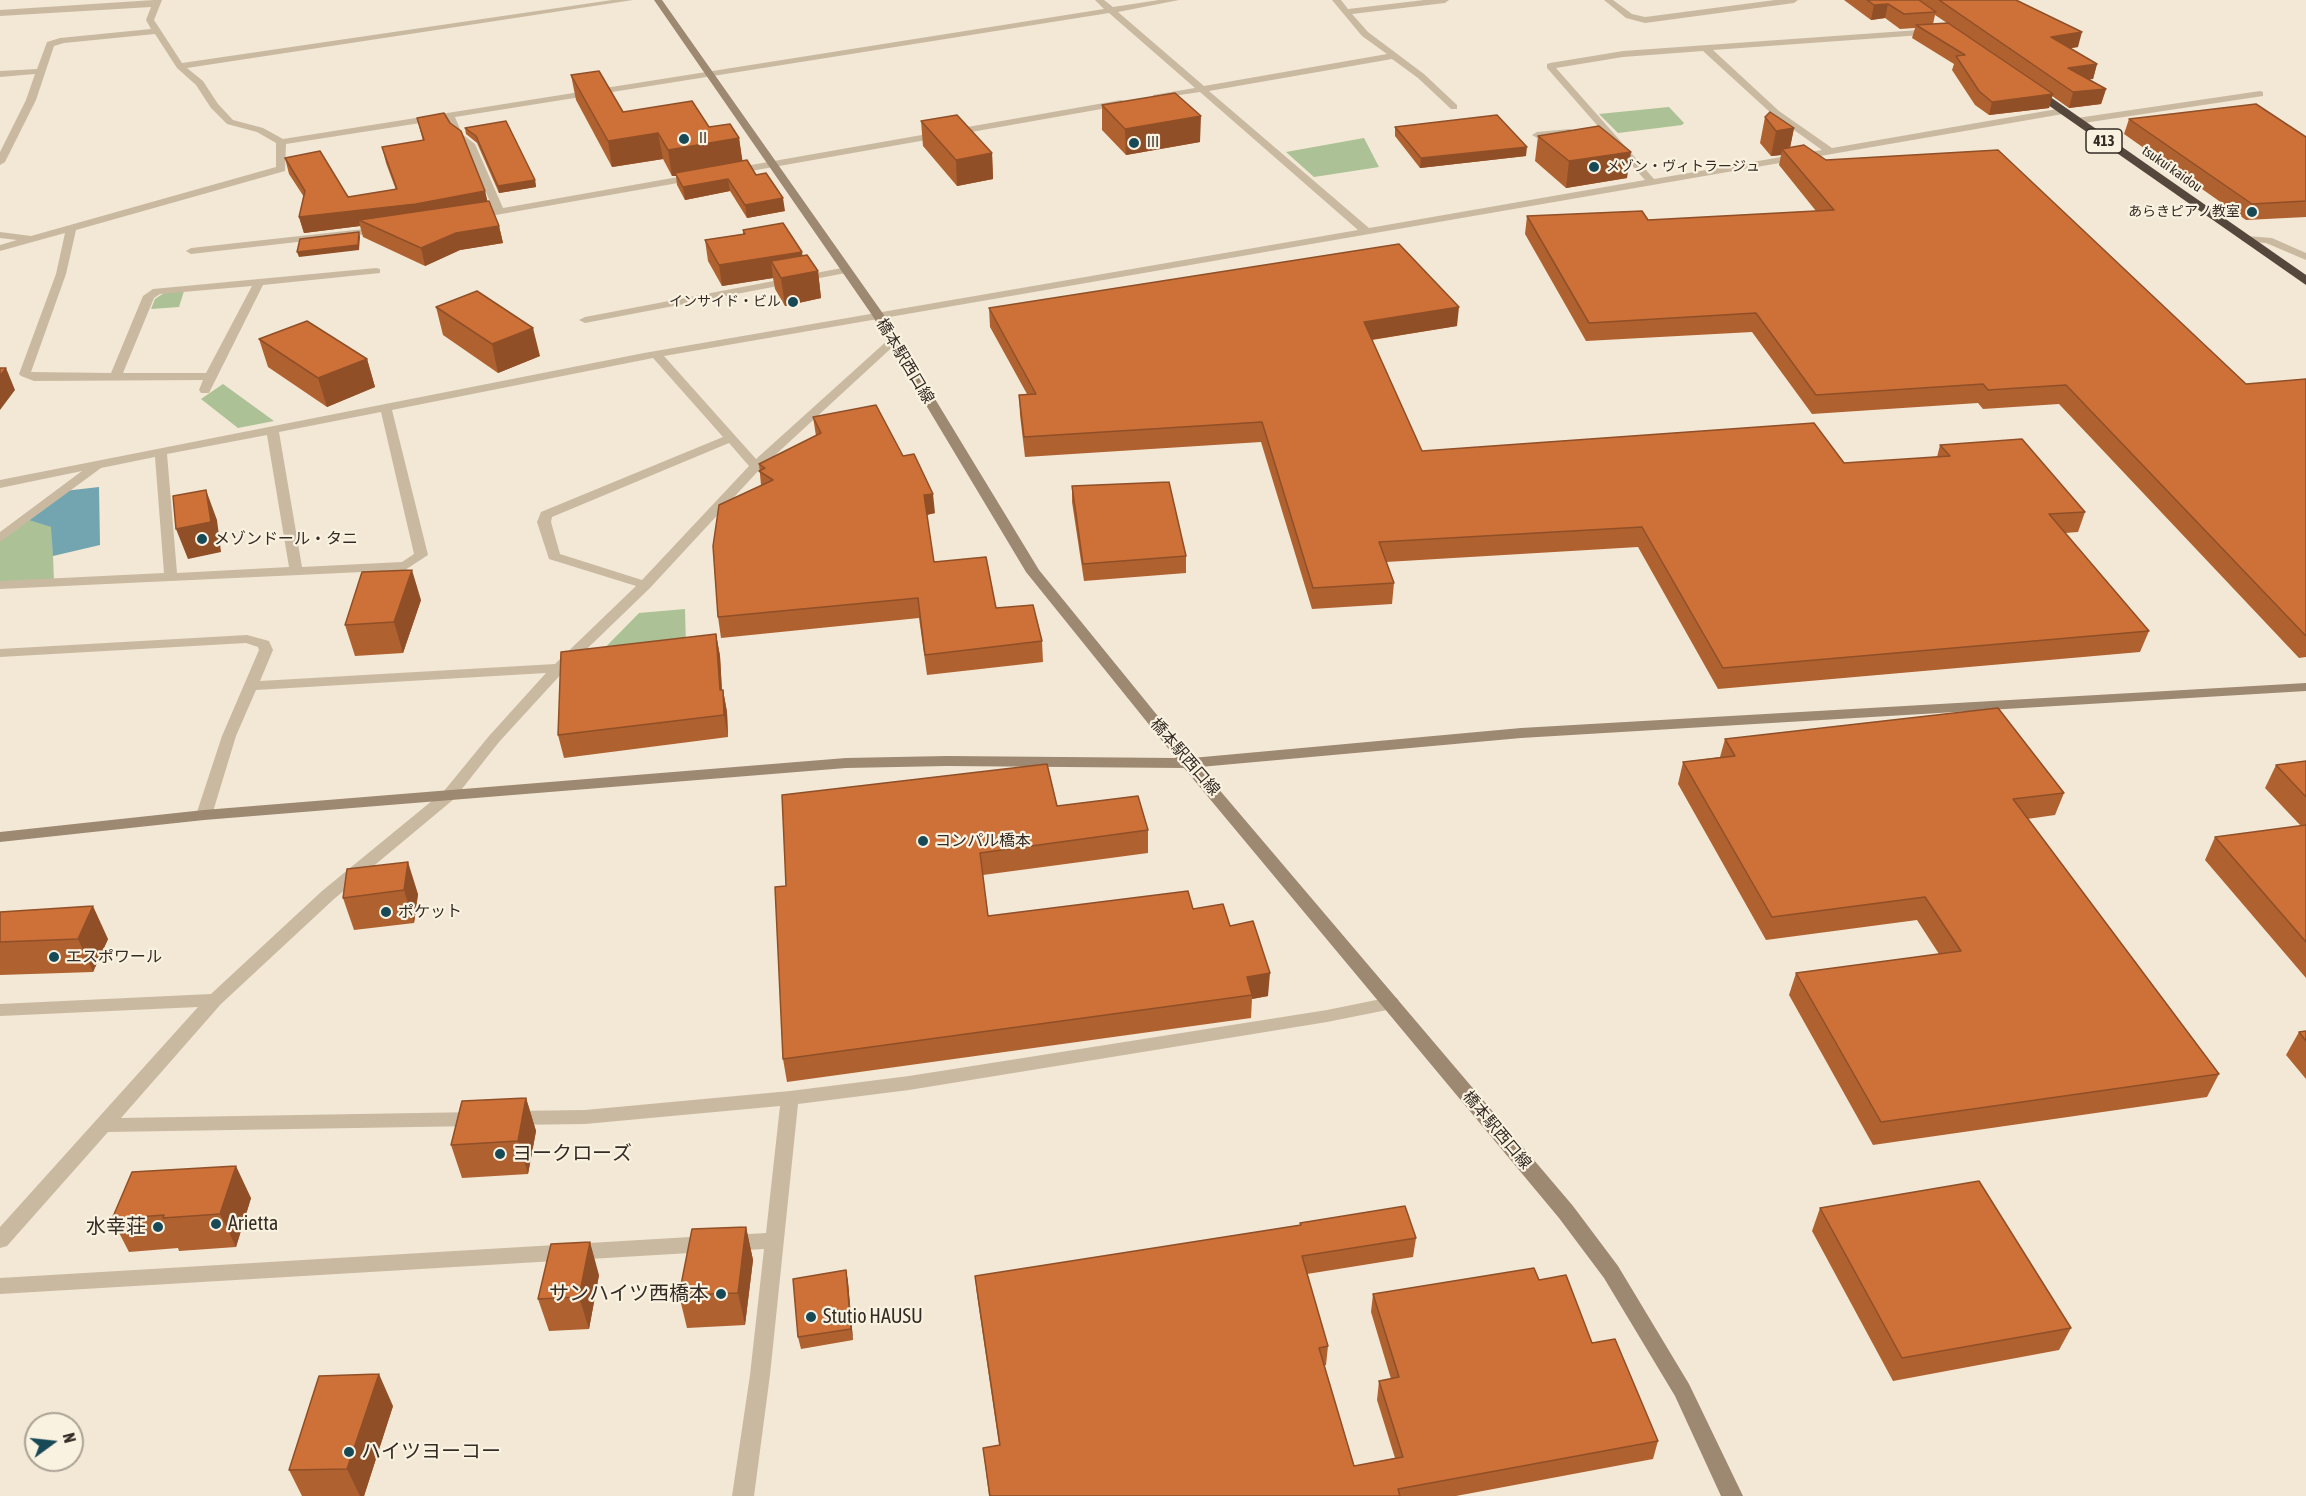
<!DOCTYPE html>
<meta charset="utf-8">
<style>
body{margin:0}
#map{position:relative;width:2306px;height:1496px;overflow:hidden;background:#f2e8d5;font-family:"Asap Condensed",sans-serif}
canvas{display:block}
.north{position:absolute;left:24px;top:1412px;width:60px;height:60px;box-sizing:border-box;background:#faf2e1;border:2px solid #aba295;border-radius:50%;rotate:75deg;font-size:16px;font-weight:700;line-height:24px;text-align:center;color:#342b24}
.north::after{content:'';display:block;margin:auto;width:21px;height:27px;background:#184957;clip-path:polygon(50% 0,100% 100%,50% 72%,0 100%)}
</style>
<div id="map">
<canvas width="2306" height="1496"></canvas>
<div class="north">N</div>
</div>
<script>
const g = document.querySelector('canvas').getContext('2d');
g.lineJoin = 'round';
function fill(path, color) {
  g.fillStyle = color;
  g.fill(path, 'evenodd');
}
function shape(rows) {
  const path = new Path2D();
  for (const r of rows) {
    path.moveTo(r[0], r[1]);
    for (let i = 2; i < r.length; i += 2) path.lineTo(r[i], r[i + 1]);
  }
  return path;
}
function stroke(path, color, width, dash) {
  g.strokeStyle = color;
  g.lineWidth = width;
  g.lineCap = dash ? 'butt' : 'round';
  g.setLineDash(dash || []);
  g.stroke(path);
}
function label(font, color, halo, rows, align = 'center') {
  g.font = font + ' "Asap Condensed","Noto Sans JP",sans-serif';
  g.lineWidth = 4.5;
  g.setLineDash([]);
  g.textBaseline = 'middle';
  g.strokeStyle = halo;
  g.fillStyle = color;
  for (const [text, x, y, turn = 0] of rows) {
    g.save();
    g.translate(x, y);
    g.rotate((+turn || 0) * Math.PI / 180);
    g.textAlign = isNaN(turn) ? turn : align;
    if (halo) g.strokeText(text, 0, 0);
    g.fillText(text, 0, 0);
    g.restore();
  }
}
fill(shape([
 [1669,107,1684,123,1682,125,1618,133,1599,114],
 [1364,138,1379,167,1314,177,1286,152],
 [184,291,179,307,151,309,155,299,164,293],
 [223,384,274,421,238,428,201,399],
 [25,519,52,527,54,583,0,585,0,538],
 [685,609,686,650,592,661,639,613]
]), '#acc195');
fill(shape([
 [99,487,100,545,53,556,51,527,25,519,64,491]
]), '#73a5b0');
fill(shape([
 [154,0,162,0,154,20,182,63,612,0,633,0,187,68,203,81,218,104,233,120,263,128,283,139,1104,9,1095,0,1104,0,1113,7,1159,0,1179,0,1118,12,1204,86,1387,54,1362,36,1332,0,1341,0,1348,9,1424,0,1449,0,1445,3,1352,14,1368,32,1424,74,1457,105,1457,109,1451,109,1418,78,1392,59,1209,91,1369,228,1645,180,1547,68,1547,64,1550,63,1623,51,1933,29,1937,32,1936,34,1713,50,1779,111,1832,148,2063,108,2068,111,2063,114,664,356,756,459,889,339,893,338,899,341,760,469,650,588,564,671,499,742,454,799,334,899,221,1004,121,1118,478,1112,484,1114,487,1119,484,1124,478,1126,108,1132,7,1246,0,1248,0,1227,198,1007,0,1016,0,1004,211,994,322,891,444,791,489,736,546,673,256,690,236,736,212,815,204,820,196,815,222,736,259,650,258,647,246,643,0,657,0,649,247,635,269,641,273,650,260,681,555,664,636,586,549,559,537,522,541,512,723,437,653,358,392,410,428,555,405,570,0,589,0,581,164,573,155,457,101,468,0,542,0,532,82,471,0,488,0,480,644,353,1358,230,1200,92,1153,99,1153,95,1195,88,1109,13,455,117,462,134,475,144,503,208,695,174,700,177,695,180,473,219,468,216,469,214,493,209,466,145,455,137,446,119,286,144,285,171,76,230,66,274,31,372,111,373,143,296,153,289,376,268,380,269,380,273,263,285,209,393,201,393,199,390,203,380,34,381,21,376,19,374,56,274,65,233,0,251,0,245,17,240,0,238,0,232,31,236,276,167,276,143,257,132,227,124,211,108,196,85,177,68,155,34,64,43,54,46,36,100,5,162,0,165,0,152,26,100,35,74,0,77,0,71,37,69,47,42,60,38,151,29,146,20,151,7,0,16,0,10,154,0],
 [1703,51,1773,115,1822,150,1654,179,1556,68,1623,57,1703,51],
 [252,286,206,373,123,373,154,298,160,294,252,286],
 [381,412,414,554,402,562,302,567,279,432,381,412],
 [267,435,289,567,177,573,167,454,267,435],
 [729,443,749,466,642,580,560,554,551,522,552,517,729,443],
 [1604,0,1613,0,1632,14,1645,17,1775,0,1798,0,1794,3,1645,23,1626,18,1604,0],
 [2260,91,2263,92,2263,96,2077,124,2072,121,2077,118,2260,91],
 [1121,100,1124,101,1124,105,734,174,729,171,734,168,1121,100],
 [1570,129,1575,132,1573,134,1537,138,1532,135,1537,132,1570,129],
 [382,227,386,228,386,232,191,254,186,251,191,248,382,227],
 [2246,236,2272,238,2306,253,2306,260,2266,243,2242,241,2242,237,2246,236],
 [847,267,851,268,851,272,585,323,579,320,585,317,847,267],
 [1391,997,1397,998,1400,1003,1397,1008,1327,1022,909,1090,798,1104,770,1375,754,1496,732,1496,750,1375,764,1249,731,1251,724,1249,721,1243,724,1237,731,1235,766,1233,780,1106,585,1124,511,1125,505,1123,502,1118,505,1113,511,1111,585,1110,790,1091,909,1076,1327,1010,1391,997],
 [707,1236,714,1238,717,1244,714,1250,707,1252,0,1294,0,1278,707,1236]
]), '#cab9a1');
fill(shape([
 [654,0,662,0,884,315,1039,570,1192,758,1521,728,2306,683,2306,691,1521,738,1200,767,1573,1206,1618,1266,1689,1384,1743,1496,1721,1496,1675,1396,1604,1278,1559,1218,1184,768,947,766,846,768,204,820,0,842,0,832,204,810,846,758,947,756,1176,758,1026,572,872,315,654,0]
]), '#9d8872');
fill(shape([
 [2028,87,2036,87,2306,275,2306,285,2028,91,2028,87]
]), '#55473b');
fill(shape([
 [1844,0,2016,0,2078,47,2070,48,2097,64,2093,79,2089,79,2106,89,2101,104,2069,108,2052,96,2049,108,1989,115,1975,105,1952,70,1954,64,1912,38,1915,28,1900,29,1885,18,1871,20],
 [1935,15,1947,23,1933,24],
 [571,75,623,112,709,127,739,138,742,161,756,175,785,211,747,218,730,191,685,200,677,185,676,176,672,176,663,159,612,167,576,100],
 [1102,105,1200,142,1126,155,1102,130],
 [1765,117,1794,128,1790,147,1826,160,2246,384,2306,379,2306,657,2299,658,2059,404,1983,409,1978,403,1812,414,1752,332,1586,341,1525,234,1527,216,1648,220,1816,211,1779,165,1781,155,1771,156,1760,143],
 [417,118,485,191,487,201,499,226,503,243,460,250,425,266,363,237,360,226,304,233,299,217,304,197,289,174,285,158,348,197,396,190,386,163,382,147,423,141],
 [2129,119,2306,137,2306,217,2246,220,2124,134],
 [921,121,992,153,993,179,957,186,923,146],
 [1395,127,1526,156,1420,168,1395,136],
 [465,128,535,180,536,187,499,193,477,143,466,134],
 [1538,136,1627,178,1566,188,1535,161],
 [743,230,803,256,818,271,821,298,785,306,775,289,773,278,722,286,708,261,705,240,743,234],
 [436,307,540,356,498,373,443,335],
 [989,308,1457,326,1372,340,1422,451,1844,463,1937,457,1940,445,2085,512,2078,532,2065,533,2149,631,2140,652,1718,689,1638,547,1386,562,1394,583,1392,604,1312,609,1261,442,1025,457,1020,415,1019,395,1027,394,990,327],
 [259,339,367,359,375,387,327,407,268,367],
 [813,417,935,513,927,515,934,562,1042,641,1043,662,927,675,919,618,721,638,718,617,761,485,759,464,816,436],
 [1072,486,1186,556,1186,573,1084,581,1072,502],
 [421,600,403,653,355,656,345,625],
 [716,634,720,656,722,690,723,690,727,712,728,737,564,758,558,735],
 [1725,739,2064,793,2055,815,2027,819,2219,1074,2207,1097,1873,1145,1789,995,1796,973,1939,954,1917,920,1766,940,1678,784,1683,762,1720,757],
 [2306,761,2306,978,2205,860,2215,837,2301,826,2265,788,2276,765],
 [1057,806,1148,830,1148,853,983,875,988,916,1193,909,1230,926,1268,996,1252,999,1251,1018,787,1082,783,1059,786,886],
 [347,869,418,894,414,923,354,930,343,898],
 [0,912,108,939,93,972,0,975],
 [2306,1031,2306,1079,2286,1055,2299,1032],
 [526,1098,536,1131,528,1174,462,1178,451,1145],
 [251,1198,236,1247,179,1251,178,1248,129,1252,112,1219],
 [1820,1208,2071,1328,2059,1350,1893,1381,1812,1231],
 [1300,1223,1416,1238,1413,1257,1307,1274,1328,1346,1326,1365,1324,1366,1354,1466,1395,1458,1377,1400,1379,1381,1391,1379,1371,1312,1373,1294,1539,1280,1592,1343,1658,1441,1653,1459,1456,1496,989,1496,983,1448,999,1445,977,1295,975,1276,1300,1226],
 [746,1227,753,1260,745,1325,687,1328,679,1295],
 [846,1270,848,1282,853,1340,801,1349,798,1337],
 [599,1275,589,1329,549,1331,538,1299],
 [393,1406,364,1496,302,1496,289,1470]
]), '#b06130');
fill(shape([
 [1888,4,1885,18,1871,20,1874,5],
 [2082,32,2078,47,2047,52,2051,37],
 [2097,64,2093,79,2063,83,2068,68],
 [2106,89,2101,104,2069,108,2073,92],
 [2053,94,2049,108,1989,115,1992,102],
 [1201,116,1200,142,1126,155,1125,129],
 [1794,128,1789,153,1782,149,1781,155,1771,156,1776,131],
 [658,133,663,159,612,167,608,141],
 [739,138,743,164,675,173,676,176,672,176,668,150],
 [1527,147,1526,156,1420,168,1421,158],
 [1631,152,1627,178,1566,188,1569,161],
 [992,153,993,179,957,186,956,160],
 [728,179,730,191,685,200,683,187],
 [535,180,536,187,499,193,498,186],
 [485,191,489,207,359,220,360,226,304,233,299,217],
 [783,198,785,211,747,218,745,205],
 [499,226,503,243,460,250,425,266,421,248,456,233],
 [359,232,360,237,359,250,299,257,297,252],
 [802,252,805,273,771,261,773,278,722,286,719,265],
 [818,271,821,298,785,306,781,278],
 [1459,307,1457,326,1363,341,1364,322],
 [533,328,540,356,498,373,492,344],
 [367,359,375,387,327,407,318,378],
 [6,368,15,390,0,410,0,376],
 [206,490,217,520,221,552,188,559,176,529],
 [933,494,935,513,926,515,924,495],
 [412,570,421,600,403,653,394,622],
 [716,634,720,656,723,712,720,690],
 [723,690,727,712,728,737,724,715],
 [408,862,418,894,414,923,404,890],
 [93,906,108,939,93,972,78,939],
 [1270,973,1268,996,1252,999,1252,995,1247,977],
 [526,1098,536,1131,528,1174,518,1141],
 [236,1166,251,1198,236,1247,220,1214],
 [746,1227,753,1260,745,1325,738,1293],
 [590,1242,599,1275,589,1329,579,1297],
 [846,1270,848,1282,853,1340,851,1329],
 [379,1374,393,1406,364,1496,360,1496,347,1469]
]), '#904f27');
const building = shape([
 [1867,0,1919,0,1936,12,1904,14,1888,4,1874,5,1867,0],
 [1939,0,2016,0,2082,32,2051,37,2097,64,2068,68,2106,89,2073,92,1939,0],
 [1948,23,2053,94,1992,102,1979,91,1956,56,1965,55,1916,25,1948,23],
 [599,71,623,112,692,101,709,127,730,124,739,138,668,150,658,133,608,141,571,75,599,71],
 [1175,93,1201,116,1125,129,1102,105,1175,93],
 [2256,104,2306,137,2306,201,2252,204,2129,119,2256,104],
 [1770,112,1794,128,1776,131,1765,117,1770,112],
 [444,113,450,123,461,131,485,191,416,204,299,217,305,191,285,158,320,151,348,197,397,189,382,147,424,140,417,118,444,113],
 [957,115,992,153,956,160,921,121,957,115],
 [1497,115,1527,147,1421,158,1395,127,1497,115],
 [506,121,535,180,498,186,476,136,465,128,506,121],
 [1599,126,1631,152,1569,161,1538,136,1599,126],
 [1804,145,1826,160,1998,150,2246,384,2306,379,2306,636,2066,385,1988,390,1983,384,1816,395,1756,313,1589,323,1527,216,1642,211,1648,220,1834,210,1782,149,1804,145],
 [747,160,756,175,766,173,783,198,745,205,728,179,683,187,675,173,747,160],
 [489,201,499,226,456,233,421,248,359,220,489,201],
 [783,223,802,252,719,265,705,240,745,234,743,230,783,223],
 [359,232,358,245,297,252,300,239,359,232],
 [1399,244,1459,307,1364,322,1422,451,1814,423,1844,463,1950,456,1940,445,2022,439,2085,512,2049,514,2149,631,1723,668,1642,527,1379,542,1394,583,1313,588,1262,422,1024,437,1019,395,1036,394,989,308,1399,244],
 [807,255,818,271,781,278,771,261,807,255],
 [477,291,533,328,492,344,436,307,477,291],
 [307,321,367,359,318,378,259,339,307,321],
 [0,368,6,368,0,376,0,368],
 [876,405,903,456,914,454,933,494,924,495,934,562,986,557,996,608,1033,605,1042,641,925,655,918,598,718,617,713,546,719,505,773,480,759,471,765,468,759,464,821,433,813,417,876,405],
 [1169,482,1186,556,1083,564,1072,486,1169,482],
 [206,490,211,522,176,529,173,496,206,490],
 [412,570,394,622,345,625,362,572,412,570],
 [716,634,720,690,723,690,724,715,558,735,561,652,716,634],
 [1998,708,2064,793,2013,799,2219,1074,1881,1122,1796,973,1961,951,1925,897,1772,917,1683,762,1735,756,1725,739,1998,708],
 [2306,761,2306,797,2276,765,2306,761],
 [1047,764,1057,806,1138,796,1148,830,980,853,988,916,1188,891,1193,909,1223,904,1230,926,1253,921,1270,973,1247,977,1252,995,783,1059,775,887,786,886,782,795,1047,764],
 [2306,825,2306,942,2215,837,2306,825],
 [408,862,404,890,343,898,347,869,408,862],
 [93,906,78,939,0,942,0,912,93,906],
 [2306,1031,2306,1041,2299,1032,2306,1031],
 [526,1098,518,1141,451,1145,462,1101,526,1098],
 [236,1166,220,1214,163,1218,164,1215,112,1219,132,1172,236,1166],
 [1979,1181,2071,1328,1902,1358,1820,1208,1979,1181],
 [1405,1206,1416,1238,1302,1256,1328,1346,1319,1348,1354,1466,1403,1457,1379,1381,1399,1377,1373,1294,1534,1268,1539,1280,1566,1275,1592,1343,1615,1339,1658,1441,1398,1489,1400,1496,990,1496,983,1448,1000,1445,975,1276,1301,1225,1300,1223,1405,1206],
 [746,1227,738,1293,679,1295,692,1229,746,1227],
 [590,1242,579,1297,538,1299,551,1244,590,1242],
 [846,1270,851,1329,798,1337,793,1279,846,1270],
 [379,1374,347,1469,289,1470,319,1376,379,1374]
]);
fill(building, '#cd7138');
stroke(building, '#904f27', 1.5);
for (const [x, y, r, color] of [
 [684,139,6,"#184957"],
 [1134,143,6,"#184957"],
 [1594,167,6,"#184957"],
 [2252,212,6,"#184957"],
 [793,302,6,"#184957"],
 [202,539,6,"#184957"],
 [923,841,6,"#184957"],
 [386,912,6,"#184957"],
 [54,957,6,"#184957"],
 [500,1154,6,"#184957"],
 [216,1224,6,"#184957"],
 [158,1227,6,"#184957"],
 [721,1294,6,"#184957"],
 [811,1317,6,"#184957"],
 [349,1452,6,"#184957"]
]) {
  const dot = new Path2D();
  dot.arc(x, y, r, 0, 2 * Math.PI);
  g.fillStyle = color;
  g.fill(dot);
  stroke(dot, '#faf2e1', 2);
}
label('14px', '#342b24', '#faf2e1', [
 ["Ⅱ",696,139],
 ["Ⅲ",1146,143],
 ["メゾン・ヴィトラージュ",1606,167],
 ["あらきピアノ教室",2240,212,"right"],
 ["インサイド・ビル",781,302,"right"]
], 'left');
label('14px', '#342b24', '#faf2e1', [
 ["tsukui kaidou",2172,169,35]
]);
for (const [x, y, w] of [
 [2104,141,36]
]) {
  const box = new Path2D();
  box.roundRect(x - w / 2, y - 12, w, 24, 4.5);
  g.fillStyle = '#faf2e1';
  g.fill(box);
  stroke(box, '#342b24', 1.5);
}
label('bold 15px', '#342b24', null, [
 ["413",2104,141]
]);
label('16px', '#342b24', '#faf2e1', [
 ["橋本駅西口線",905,361,59],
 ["橋本駅西口線",1185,757,49],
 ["橋本駅西口線",1497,1130,50]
]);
label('16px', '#342b24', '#faf2e1', [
 ["メゾンドール・タニ",214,539],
 ["コンパル橋本",935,841],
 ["ポケット",398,912],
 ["エスポワール",66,957]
], 'left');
label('20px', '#342b24', '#faf2e1', [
 ["ヨークローズ",512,1154],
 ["Arietta",228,1224],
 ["水幸荘",146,1227,"right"],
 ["サンハイツ西橋本",709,1294,"right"],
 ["Stutio HAUSU",823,1317],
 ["ハイツヨーコー",361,1452]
], 'left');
</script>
